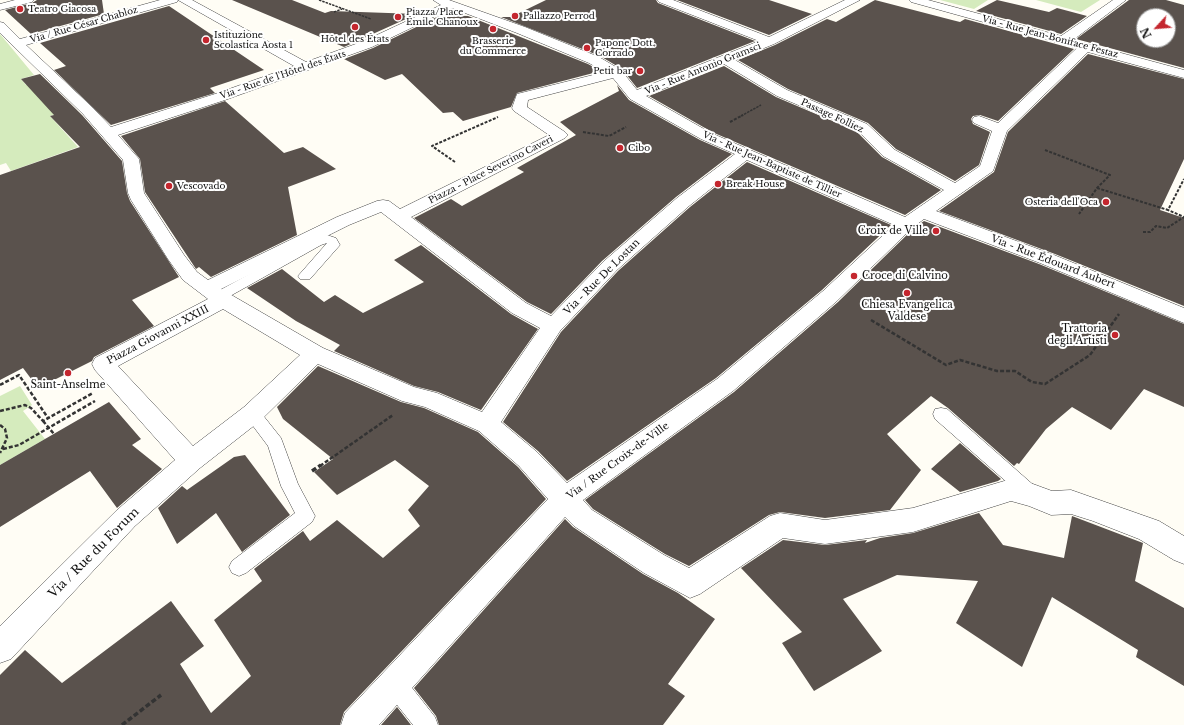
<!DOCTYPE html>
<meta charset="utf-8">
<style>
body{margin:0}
#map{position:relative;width:1184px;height:725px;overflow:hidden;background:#fffdf5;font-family:"Libre Baskerville",serif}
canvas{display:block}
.north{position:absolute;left:1136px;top:8px;width:40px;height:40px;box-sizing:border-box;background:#fff;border:1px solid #a0a0a0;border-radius:50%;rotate:244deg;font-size:11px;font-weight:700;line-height:16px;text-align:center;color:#111}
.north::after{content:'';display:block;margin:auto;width:14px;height:18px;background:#c4262e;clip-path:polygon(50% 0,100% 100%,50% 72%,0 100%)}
</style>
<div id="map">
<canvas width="1184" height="725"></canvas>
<div class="north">N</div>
</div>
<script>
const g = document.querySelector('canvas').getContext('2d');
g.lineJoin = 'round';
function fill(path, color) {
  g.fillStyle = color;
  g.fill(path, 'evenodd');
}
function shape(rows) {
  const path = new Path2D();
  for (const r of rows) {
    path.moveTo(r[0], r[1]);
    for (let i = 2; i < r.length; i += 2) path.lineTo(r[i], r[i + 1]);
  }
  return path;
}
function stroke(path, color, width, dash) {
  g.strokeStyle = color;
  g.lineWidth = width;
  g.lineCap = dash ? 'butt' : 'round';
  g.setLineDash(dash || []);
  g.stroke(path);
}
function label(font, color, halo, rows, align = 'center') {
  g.font = font + ' "Libre Baskerville",serif';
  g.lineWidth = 4;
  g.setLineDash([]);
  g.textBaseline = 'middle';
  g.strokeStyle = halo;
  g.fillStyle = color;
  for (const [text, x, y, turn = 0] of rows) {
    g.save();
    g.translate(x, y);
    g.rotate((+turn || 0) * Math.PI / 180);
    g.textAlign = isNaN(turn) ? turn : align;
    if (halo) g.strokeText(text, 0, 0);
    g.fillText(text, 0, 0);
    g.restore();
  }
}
fill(shape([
 [940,0,988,0,974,9],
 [1036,0,1100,0,1081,12],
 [0,34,34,75,21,79,26,85,40,81,73,108,50,116,78,147,11,171,6,163,0,165],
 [20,386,32,405,23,411,45,439,0,465,0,396]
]), '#d5ebbd');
fill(shape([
 [37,0,102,0,104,14,31,34,5,10,32,3],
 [232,0,292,0,325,13,331,11,417,14,344,47],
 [546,0,656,0,658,3,755,41,637,88,622,69,600,56,501,17,511,17],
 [677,0,769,0,812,14,769,35],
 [875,0,952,20,960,22,965,19,1074,49,998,121,980,115,973,116,971,119,973,124,990,132,979,165,955,181,896,149,868,123,788,89,738,60,775,45,827,19,836,22],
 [997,0,1049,12,1057,8,1087,16,1061,34,976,11],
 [1129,0,1166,0,1184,5,1184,68,1076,39],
 [1144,16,1168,16,1168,40,1144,40],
 [169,6,264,70,210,88,215,93,111,125,54,70,66,66,40,43],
 [441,15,468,16,588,64,601,71,517,93,511,107,463,121,453,112,443,113,402,74,385,80,344,59,373,48],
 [1088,54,1184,79,1184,159,1160,210,1184,218,1184,306,1055,254,939,211,994,172,1008,132],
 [724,66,776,97,856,131,882,157,941,190,905,215,712,132,649,96],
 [40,74,82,115,122,161,127,193,130,201,179,277,132,300,154,326,94,357,92,361,38,388,23,368,0,380,0,175,80,147,50,116,54,115,21,79],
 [617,85,629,100,700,140,732,154,676,197,602,261,551,314,527,302,414,218,451,199,462,206,524,172,517,168,576,135,560,122,619,91],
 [225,101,284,153,303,147,336,169,288,187,297,235,211,277,199,267,196,269,145,192,140,159,121,136],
 [747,162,891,225,822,290,716,378,567,481,538,451,503,422,561,332,618,271,690,207],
 [924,221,1039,264,1184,324,1184,407,1144,389,1111,430,1072,407,1046,429,1019,464,1017,463,1014,466,948,408,931,396,887,434,921,470,890,510,825,518,780,512,769,515,689,566,665,554,593,509,585,500,734,392,838,302,913,229],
 [421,245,511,314,538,329,481,410,438,392,414,386,334,351,340,345,296,321,247,288,282,269,324,302,335,295,363,313,424,282,394,260],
 [318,366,401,402,424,408,478,432,518,467,546,499,344,712,340,725,0,725,0,675,25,650,62,683,171,601,204,646,180,664,211,713,251,676,214,620,262,581,254,569,303,531,310,541,337,520,383,558,420,526,408,510,429,486,395,460,337,495,314,472,333,459,283,419,277,407],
 [109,402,141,439,132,445,162,469,117,508,90,471,0,527,0,465],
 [960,443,1001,479,998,481,960,492,931,469],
 [245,455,290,515,242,552,216,513,177,544,158,508,182,486,187,490,234,457],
 [979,513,1003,545,1064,558,1072,516,1143,543,1135,581,1184,608,1184,686,1136,657,1138,650,1052,597,1022,667,956,623,978,581,897,575,843,599,882,651,814,691,782,643,802,632,741,568,783,540,825,545,867,540,865,543,880,538,913,533],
 [565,519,573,527,643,574,678,593,715,619,668,684,685,696,663,725,439,725,436,716,414,688],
 [397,707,411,725,381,725]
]), '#5a524d');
const lane = shape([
 [327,235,336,238,340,245,310,279,300,279,298,276,327,243,321,245,223,300,218,302,213,300,211,297,213,294,313,239,327,235],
 [252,408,258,409,281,438,298,484,315,516,312,522,246,573,239,576,232,573,229,567,232,561,295,513,281,486,268,446,244,414,246,409,252,408],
 [941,408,947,409,1038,489,1041,494,1038,499,1032,502,1026,499,935,419,933,414,935,409,941,408],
 [394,672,402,675,435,717,438,725,413,725,386,691,383,683,386,675,394,672]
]);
const street = shape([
 [15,0,34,0,32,2,0,10,0,4,15,0],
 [160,0,192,0,306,62,364,41,441,5,433,0,449,0,525,27,599,57,621,70,637,90,759,41,659,2,657,0,673,0,769,37,845,0,860,0,774,44,735,60,787,90,867,124,895,150,955,183,980,166,992,131,974,123,972,120,974,117,979,116,998,123,1077,48,911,2,909,0,928,0,1061,36,1113,0,1126,0,1073,40,1184,70,1184,78,1088,52,1007,131,993,171,936,211,1054,255,1184,308,1184,323,1040,263,924,219,912,228,837,301,733,391,583,500,592,510,664,555,689,568,770,516,780,513,825,520,913,508,1011,479,1033,484,1052,491,1071,490,1159,521,1184,536,1184,564,1174,560,1139,539,1093,521,1071,514,1051,515,1029,506,1011,501,913,532,825,544,783,538,700,594,690,598,644,573,574,526,565,517,379,725,341,725,345,713,548,499,519,466,479,431,425,407,402,401,318,364,260,421,200,468,135,526,11,659,0,663,0,626,117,510,175,460,95,370,92,364,95,358,208,299,183,280,168,259,131,200,128,193,123,160,83,114,0,33,0,22,4,23,20,39,160,0],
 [178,0,294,66,215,94,111,127,93,108,26,45,177,2,178,0],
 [452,8,517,33,589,63,605,72,517,94,512,108,514,111,549,135,400,209,389,201,383,200,377,201,337,217,208,280,197,272,184,255,144,193,139,159,118,135,225,100,372,47,452,8],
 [724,64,777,96,857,130,883,156,944,190,905,217,711,133,646,96,724,64],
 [613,78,630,99,701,139,735,154,677,198,603,262,551,316,526,303,411,217,565,138,568,135,565,132,527,107,528,100,613,78],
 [747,160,894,225,823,291,717,379,567,483,537,452,501,422,560,331,617,270,689,206,747,160],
 [381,212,512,313,540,328,482,412,437,393,414,387,323,348,221,289,349,225,381,212],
 [223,309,300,355,244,407,193,446,118,366,223,309]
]);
stroke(lane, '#444', 1);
stroke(street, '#444', 1);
stroke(shape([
 [319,0,371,19],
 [334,12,342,9],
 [741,116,761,105]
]), '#333', 1.5, [2.5, 1]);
stroke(shape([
 [730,122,743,115],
 [583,132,609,136,626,127],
 [1045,150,1110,175,1097,188,1079,214],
 [455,162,432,146,498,117],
 [1097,188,1168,210,1184,179],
 [1143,232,1150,232,1156,226,1167,228,1184,217,1168,210]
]), '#333', 2, [3, 1.5]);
stroke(shape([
 [871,320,946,365,960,360,997,371,1015,371,1032,382,1045,384,1090,355,1119,314],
 [0,385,19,375,48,418],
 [0,411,25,405,31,408,43,421,93,393],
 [0,425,5,429,7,438,0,453],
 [3,449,19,445,95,401],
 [320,466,393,415]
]), '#333', 2.5, [4, 2]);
stroke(shape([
 [312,471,321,465],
 [122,725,161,695]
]), '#333', 3.5, [5, 2.5]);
fill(lane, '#fff');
fill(street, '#fff');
stroke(shape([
 [43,421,54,434]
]), '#333', 2.5, [4, 2]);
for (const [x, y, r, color] of [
 [20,9,4,"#c4262e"],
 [515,16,4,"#c4262e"],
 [398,17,4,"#c4262e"],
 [355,27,4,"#c4262e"],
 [493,29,4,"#c4262e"],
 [206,40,4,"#c4262e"],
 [587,48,4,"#c4262e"],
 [640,71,4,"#c4262e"],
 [620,148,4,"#c4262e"],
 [718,184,4,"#c4262e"],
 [169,186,4,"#c4262e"],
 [1106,202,4,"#c4262e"],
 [936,231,4,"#c4262e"],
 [854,276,4,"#c4262e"],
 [907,293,4,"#c4262e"],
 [1115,335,4,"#c4262e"],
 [68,373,4,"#c4262e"]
]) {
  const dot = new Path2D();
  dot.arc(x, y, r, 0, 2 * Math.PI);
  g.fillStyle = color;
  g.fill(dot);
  stroke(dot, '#fff', 1.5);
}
label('9px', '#111', '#fff', [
 ["Teatro Giacosa",28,9],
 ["Piazza/Place",406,12],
 ["Émile Chanoux",406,22],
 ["Pallazzo Perrod",523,16],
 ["Istituzione",214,35],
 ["Scolastica Aosta 1",214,45],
 ["Hôtel des États",355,39,"center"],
 ["Brasserie",493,41,"center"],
 ["du Commerce",493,51,"center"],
 ["Papone Dott.",595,43],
 ["Corrado",595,53],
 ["Petit bar",632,71,"right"],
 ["Cibo",628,148],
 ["Break House",726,184],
 ["Vescovado",177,186],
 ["Osteria dell'Oca",1098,202,"right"]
], 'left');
label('9px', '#111', '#fff', [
 ["Via / Rue César Chabloz",84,25,-16],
 ["Via - Rue Jean-Boniface Festaz",1050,37,15],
 ["Via - Rue Antonio Gramsci",703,69,-22],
 ["Via - Rue de l'Hôtel des États",283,75,-19],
 ["Passage Folliez",832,116,25],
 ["Via - Rue Jean-Baptiste de Tillier",772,165,24],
 ["Piazza - Place Severino Caveri",491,170,-27]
]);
label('10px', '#111', '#fff', [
 ["Croix de Ville",928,231],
 ["Croce di Calvino",862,276,"left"],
 ["Chiesa Evangelica",907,305,"center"],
 ["Valdese",907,317,"center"],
 ["Trattoria",1107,329],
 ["degli Artisti",1107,341],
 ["Saint-Anselme",68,385,"center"]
], 'right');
label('10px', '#111', '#fff', [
 ["Via - Rue Édouard Aubert",1053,262,21],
 ["Via - Rue De Lostan",602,277,-45],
 ["Piazza Giovanni XXIII",158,335,-28],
 ["Via / Rue Croix-de-Ville",618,461,-36]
]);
label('12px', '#111', '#fff', [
 ["Via / Rue du Forum",94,553,-45]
]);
</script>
